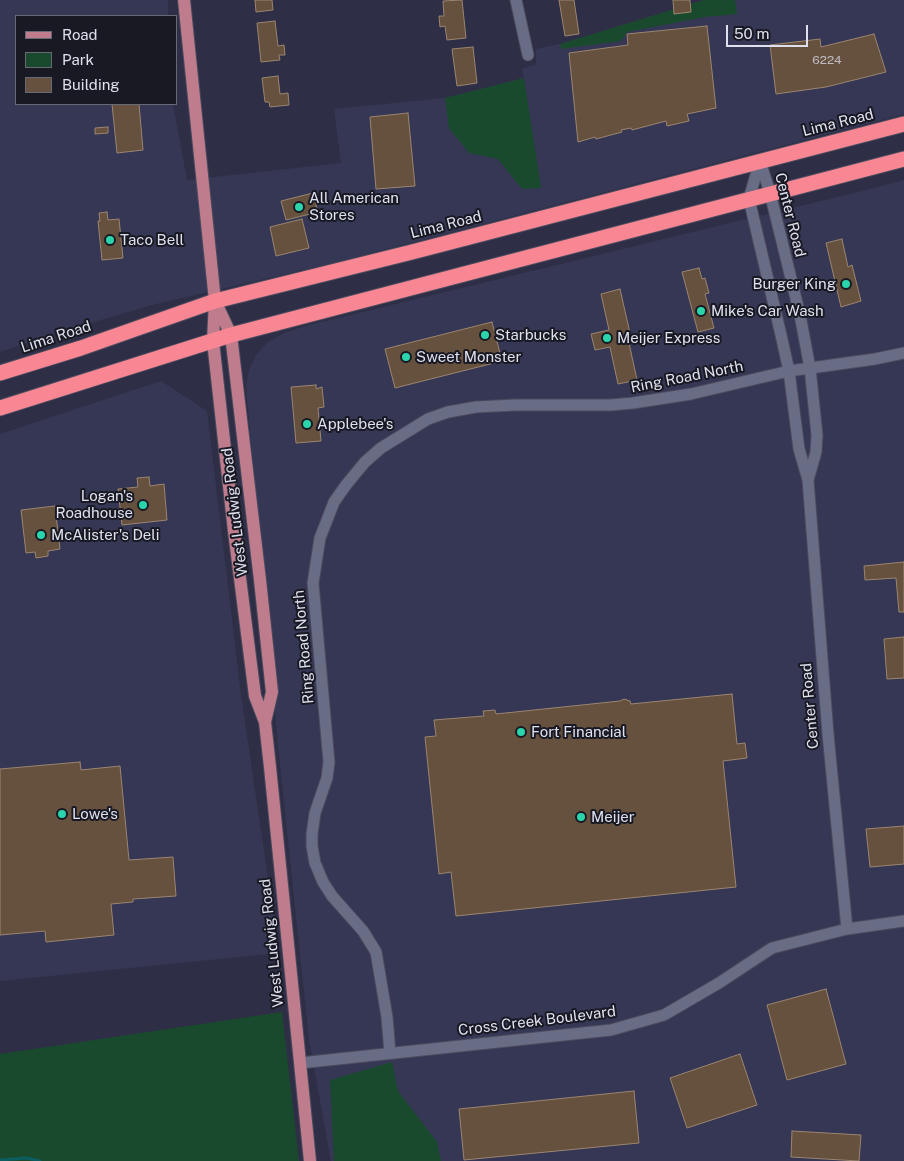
<!DOCTYPE html>
<style>
body{margin:0}
#map{position:relative;width:904px;height:1161px;overflow:hidden;background:#2e2f46;font-family:"Public Sans",sans-serif}
canvas{display:block}
.legend{position:absolute;left:15px;top:15px;width:162px;height:90px;box-sizing:border-box;background:#181923;border:1px solid #676974;margin:0;padding:6px 9px;list-style:none;font-size:15px;color:#dee0ee}
.legend li{display:flex;align-items:center;gap:10px;height:25px}
.legend b{width:25px;border:1px solid #676974}
.scale{position:absolute;left:726px;top:25px;width:82px;height:22px;box-sizing:border-box;border:2px solid #dee0ee;border-top:0;padding-left:6px;font-size:15px;line-height:18px;white-space:nowrap;color:#dee0ee;-webkit-text-stroke:4px #181923;paint-order:stroke}
</style>
<div id="map">
<canvas width="904" height="1161"></canvas>
<ul class="legend">
<li><b style="height:6px;background:#bf7c8d"></b>Road</li>
<li><b style="height:14px;background:#1a4a2e"></b>Park</li>
<li><b style="height:14px;background:#65513e"></b>Building</li>
</ul>
<div class="scale">50 m</div>
</div>
<script>
const g = document.querySelector('canvas').getContext('2d');
g.lineJoin = 'round';
function fill(path, color) {
  g.fillStyle = color;
  g.fill(path, 'evenodd');
}
function shape(rows) {
  const path = new Path2D();
  for (const r of rows) {
    path.moveTo(r[0], r[1]);
    for (let i = 2; i < r.length; i += 2) path.lineTo(r[i], r[i + 1]);
  }
  return path;
}
function stroke(path, color, width, dash) {
  g.strokeStyle = color;
  g.lineWidth = width;
  g.lineCap = dash ? 'butt' : 'round';
  g.setLineDash(dash || []);
  g.stroke(path);
}
function label(font, color, halo, rows, align = 'center') {
  g.font = font + ' "Public Sans",sans-serif';
  g.lineWidth = 4;
  g.setLineDash([]);
  g.textBaseline = 'middle';
  g.strokeStyle = halo;
  g.fillStyle = color;
  for (const [text, x, y, turn = 0] of rows) {
    g.save();
    g.translate(x, y);
    g.rotate((+turn || 0) * Math.PI / 180);
    g.textAlign = isNaN(turn) ? turn : align;
    if (halo) g.strokeText(text, 0, 0);
    g.fillText(text, 0, 0);
    g.restore();
  }
}
fill(shape([
 [0,0,168,0,168,16,16,16,16,104,173,104,187,180,341,163,334,109,445,98,524,78,522,69,536,64,536,49,560,44,704,0,904,0,904,114,333,263,152,305,63,331,0,352],
 [904,180,904,1161,331,1161,309,1039,278,745,246,385,249,370,256,355,268,342,284,333,305,326,862,191],
 [161,381,207,411,241,695,279,953,0,981,0,434]
]), '#363754');
fill(shape([
 [704,0,735,0,737,14,705,17,627,32,621,41,561,49,560,44],
 [524,78,541,188,522,189,498,159,469,153,449,128,445,98],
 [282,1012,299,1161,0,1161,0,1054],
 [392,1062,398,1091,437,1142,441,1161,334,1161,330,1080]
]), '#1a4a2e');
stroke(shape([
 [0,1160,27,1158,40,1161]
]), '#0c5e60', 3);
const building = shape([
 [255,0,272,0,273,10,256,12,255,0],
 [462,0,466,38,447,40,445,26,440,27,439,16,444,16,443,1,462,0],
 [559,0,574,0,579,34,565,36,559,0],
 [673,0,690,0,691,12,674,14,673,0],
 [275,21,278,46,284,45,285,55,279,55,280,60,261,62,257,23,275,21],
 [707,26,716,108,687,114,689,121,667,126,666,121,632,130,631,128,621,130,622,132,596,139,595,137,578,142,569,53,628,45,627,34,707,26],
 [874,34,886,72,826,87,776,94,770,45,820,39,821,47,874,34],
 [473,47,477,83,457,86,452,49,473,47],
 [278,76,280,94,288,93,289,105,270,107,269,102,265,102,262,78,278,76],
 [112,104,139,104,143,150,117,153,112,104],
 [408,113,415,186,376,189,370,117,408,113],
 [108,127,108,133,95,134,95,128,108,127],
 [313,193,318,212,286,220,281,201,313,193],
 [107,212,108,220,119,219,123,258,102,260,98,221,100,221,99,213,107,212],
 [302,219,309,248,276,256,270,227,302,219],
 [842,239,848,267,852,265,861,301,841,307,826,243,842,239],
 [699,268,702,279,705,278,709,293,705,294,714,328,698,332,682,272,699,268],
 [620,289,632,342,629,343,637,380,618,384,610,347,595,350,591,334,609,330,601,294,620,289],
 [492,322,502,361,395,388,385,349,492,322],
 [316,385,316,389,322,387,324,407,318,408,321,441,296,443,291,387,316,385],
 [149,477,150,486,164,484,167,520,122,525,118,489,138,487,137,478,149,477],
 [55,506,60,549,48,551,48,556,36,558,35,552,26,553,21,510,55,506],
 [904,562,904,612,899,612,896,578,865,580,864,566,904,562],
 [904,637,904,678,887,679,884,639,904,637],
 [732,694,737,744,745,743,747,758,723,761,736,887,456,916,451,872,439,874,425,737,436,736,434,720,484,716,483,711,495,710,496,714,620,701,624,699,630,701,631,704,732,694],
 [80,762,81,770,120,766,129,860,173,857,176,896,133,899,133,902,111,904,114,935,46,942,45,931,0,935,0,769,80,762],
 [904,826,904,864,870,867,866,829,904,826],
 [826,989,846,1064,787,1080,767,1005,826,989],
 [740,1054,757,1105,687,1128,670,1078,740,1054],
 [634,1091,639,1143,464,1160,459,1109,634,1091],
 [792,1131,861,1135,859,1161,791,1157,792,1131]
]);
fill(building, '#65513e');
stroke(building, '#9b8570', 1);
const minor = shape([
 [516,0,528,55],
 [760,161,749,199,781,335,789,371,799,449,808,480,828,734,847,929],
 [760,161,770,193,800,315,810,368,817,435,816,452,808,480],
 [390,1053,387,1017,376,952,363,931,332,896,323,882,315,863,312,846,312,834,315,813,327,778,329,762,313,583,320,538,334,502,346,485,365,462,381,448,428,419,448,412,476,407,515,405,611,405,633,403,691,394,789,371,875,359,904,353],
 [300,1063,611,1030,664,1015,719,983,772,948,847,929,904,921]
]);
const major = shape([
 [184,0,215,301,213,341,234,531,255,696,265,722,270,767,310,1161],
 [216,303,231,335,260,580,272,692,265,722]
]);
const highway = shape([
 [0,373,81,348,215,301,412,252,904,124],
 [0,408,231,335,904,159]
]);
stroke(minor, '#4b4b5e', 13);
stroke(major, '#4b4b5e', 14);
stroke(highway, '#4b4b5e', 17);
stroke(minor, '#696c85', 11);
stroke(major, '#bf7c8d', 12);
stroke(highway, '#f98793', 15);
for (const [x, y, r, color] of [
 [299,207,5,"#2ad5ac"],
 [110,240,5,"#2ad5ac"],
 [846,284,5,"#2ad5ac"],
 [701,311,5,"#2ad5ac"],
 [485,335,5,"#2ad5ac"],
 [607,338,5,"#2ad5ac"],
 [406,357,5,"#2ad5ac"],
 [307,424,5,"#2ad5ac"],
 [143,505,5,"#2ad5ac"],
 [41,535,5,"#2ad5ac"],
 [521,732,5,"#2ad5ac"],
 [62,814,5,"#2ad5ac"],
 [581,817,5,"#2ad5ac"]
]) {
  const dot = new Path2D();
  dot.arc(x, y, r, 0, 2 * Math.PI);
  g.fillStyle = color;
  g.fill(dot);
  stroke(dot, '#181923', 2);
}
label('12px', '#c0bcc2', null, [
 ["6224",827,60]
]);
label('15px', '#dee0ee', '#181923', [
 ["Lima Road",838,123,-14],
 ["Center Road",790,215,76],
 ["Lima Road",446,225,-14],
 ["Lima Road",56,337,-18],
 ["Ring Road North",687,377,-11],
 ["West Ludwig Road",235,512,-97],
 ["Ring Road North",304,647,-95],
 ["Center Road",810,706,-95],
 ["West Ludwig Road",272,943,-96],
 ["Cross Creek Boulevard",537,1021,-7]
]);
label('15px', '#dee0ee', '#181923', [
 ["All American",309,198],
 ["Stores",309,215],
 ["Taco Bell",120,240],
 ["Burger King",836,284,"right"],
 ["Mike's Car Wash",711,311],
 ["Starbucks",495,335],
 ["Meijer Express",617,338],
 ["Sweet Monster",416,357],
 ["Applebee's",317,424],
 ["Logan's",133,496,"right"],
 ["Roadhouse",133,513,"right"],
 ["McAlister's Deli",51,535],
 ["Fort Financial",531,732],
 ["Lowe's",72,814],
 ["Meijer",591,817]
], 'left');
</script>
